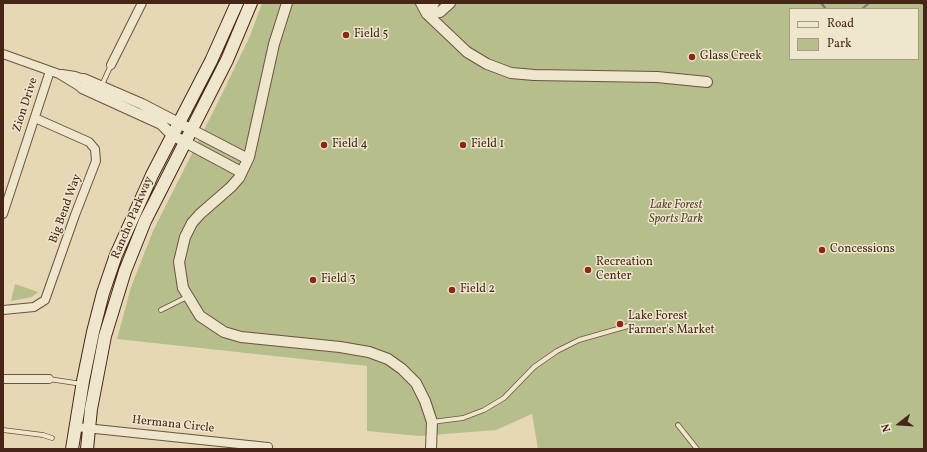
<!DOCTYPE html>
<style>
body{margin:0}
#map{position:relative;width:927px;height:452px;overflow:hidden;background:#e6d8b4;font-family:Vollkorn,serif}
canvas{display:block}
.frame{position:absolute;inset:0;border:4px solid #472617;pointer-events:none}
.legend{position:absolute;left:789px;top:8px;width:130px;height:52px;box-sizing:border-box;background:#efe6ce;border:1px solid #ac9985;margin:0;padding:5px 7px;list-style:none;font-size:12px;color:#472617}
.legend li{display:flex;align-items:center;gap:8px;height:20px}
.legend b{width:20px;border:1px solid #ac9985}
.north{position:absolute;left:879px;top:404px;width:40px;height:40px;-webkit-text-stroke:3px #efe6ce;paint-order:stroke;rotate:253deg;font-size:11px;font-weight:700;line-height:16px;text-align:center;color:#472617}
.north::after{content:'';display:block;margin:auto;width:14px;height:18px;background:#472617;clip-path:polygon(50% 0,100% 100%,50% 72%,0 100%)}
</style>
<div id="map">
<canvas width="927" height="452"></canvas>
<div class="frame"></div>
<ul class="legend">
<li><b style="height:5px;background:#efe6ce"></b>Road</li>
<li><b style="height:11px;background:#b6be8c"></b>Park</li>
</ul>
<div class="north">N</div>
</div>
<script>
const g = document.querySelector('canvas').getContext('2d');
g.lineJoin = 'round';
function fill(path, color) {
  g.fillStyle = color;
  g.fill(path, 'evenodd');
}
function shape(rows) {
  const path = new Path2D();
  for (const r of rows) {
    path.moveTo(r[0], r[1]);
    for (let i = 2; i < r.length; i += 2) path.lineTo(r[i], r[i + 1]);
  }
  return path;
}
function stroke(path, color, width, dash) {
  g.strokeStyle = color;
  g.lineWidth = width;
  g.lineCap = dash ? 'butt' : 'round';
  g.setLineDash(dash || []);
  g.stroke(path);
}
function label(font, color, halo, rows, align = 'center') {
  g.font = font + ' Vollkorn,serif';
  g.lineWidth = 3;
  g.setLineDash([]);
  g.textBaseline = 'middle';
  g.strokeStyle = halo;
  g.fillStyle = color;
  for (const [text, x, y, turn = 0] of rows) {
    g.save();
    g.translate(x, y);
    g.rotate((+turn || 0) * Math.PI / 180);
    g.textAlign = isNaN(turn) ? turn : align;
    if (halo) g.strokeText(text, 0, 0);
    g.fillText(text, 0, 0);
    g.restore();
  }
}
fill(shape([
 [262,3,924,3,924,449,538,449,532,414,496,430,419,436,367,431,367,366,117,339,131,287,153,231,221,96,250,36],
 [790,9,918,9,918,59,790,59],
 [15,284,38,292,32,297,11,301]
]), '#b6be8c');
stroke(shape([
 [821,3,826,9],
 [919,3,924,4],
 [862,9,869,3]
]), '#787e76', 2);
const service = shape([
 [102,85,111,65],
 [161,310,187,297],
 [49,379,82,384],
 [432,422,463,418,484,410,504,398,534,367,557,351,579,340,628,326],
 [678,425,697,449],
 [3,430,43,435,52,438]
]);
const minor = shape([
 [3,54,59,74,82,88],
 [111,65,142,3],
 [62,74,75,76,84,79],
 [3,214,50,71],
 [3,310,34,307,45,300,75,215,96,161,95,149,89,142,35,118],
 [3,379,49,379],
 [76,427,268,447]
]);
const tertiary = shape([
 [287,3,274,44,249,157,239,178,231,187,200,214,192,223,185,237,179,262,183,288,200,316,224,332,241,337,340,347,369,352,388,359,402,369,416,383,425,401,432,422,431,449],
 [421,3,427,14,467,52,487,64,511,73,534,75,657,77,707,82],
 [427,14,440,12,450,3],
 [427,14,434,3],
 [84,79,142,104,248,159],
 [82,88,161,124,172,135,241,172]
]);
const secondary = shape([
 [72,449,83,381,93,332,103,293,116,255,152,175,211,61,237,3],
 [87,449,91,409,105,336,125,271,145,221,227,60,251,3]
]);
stroke(service, '#6f523e', 5.5);
stroke(minor, '#6f523e', 10);
stroke(tertiary, '#6f523e', 12);
stroke(secondary, '#472617', 14);
stroke(service, '#efe6ce', 4);
stroke(minor, '#efe6ce', 8);
stroke(tertiary, '#efe6ce', 10);
stroke(secondary, '#efe6ce', 12);
for (const [x, y, r, color] of [
 [346,35,4,"#8f2418"],
 [692,57,4,"#8f2418"],
 [324,145,4,"#8f2418"],
 [463,145,4,"#8f2418"],
 [822,250,4,"#8f2418"],
 [588,270,4,"#8f2418"],
 [313,280,4,"#8f2418"],
 [452,290,4,"#8f2418"],
 [620,324,4,"#8f2418"]
]) {
  const dot = new Path2D();
  dot.arc(x, y, r, 0, 2 * Math.PI);
  g.fillStyle = color;
  g.fill(dot);
  stroke(dot, '#efe6ce', 1.5);
}
label('12px', '#472617', '#efe6ce', [
 ["Field 5",354,35],
 ["Glass Creek",700,57],
 ["Field 4",332,145],
 ["Field 1",471,145],
 ["Concessions",830,250],
 ["Recreation",596,263],
 ["Center",596,277],
 ["Field 3",321,280],
 ["Field 2",460,290],
 ["Lake Forest",628,317],
 ["Farmer's Market",628,331]
], 'left');
label('12px', '#472617', '#efe6ce', [
 ["Zion Drive",26,105,-72],
 ["Big Bend Way",66,209,-70],
 ["Rancho Parkway",133,218,-67],
 ["Hermana Circle",173,425,6]
]);
label('italic 12px', '#5d442e', '#efe6ce', [
 ["Lake Forest",676,206],
 ["Sports Park",676,220]
]);
</script>
